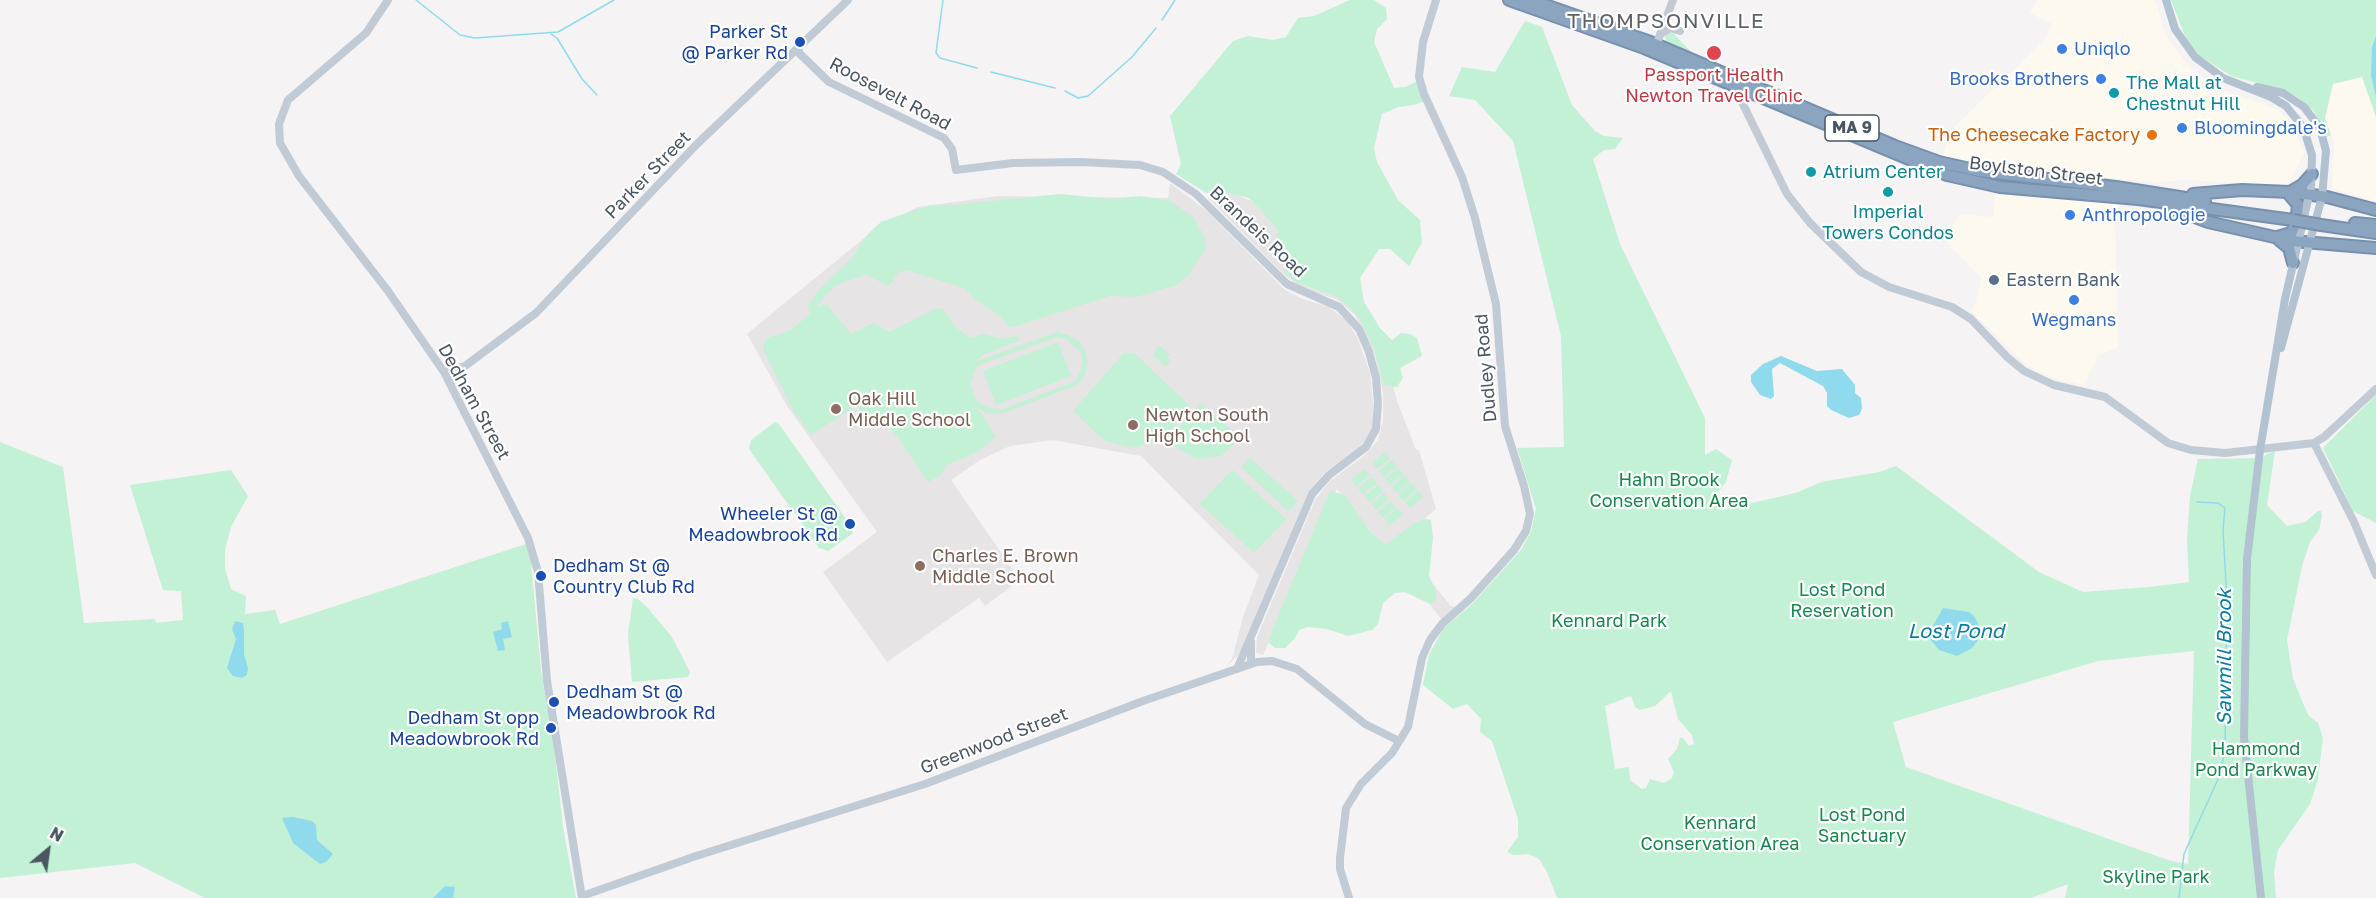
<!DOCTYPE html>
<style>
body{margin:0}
#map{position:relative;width:2376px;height:898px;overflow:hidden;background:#f5f3f3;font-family:"Golos Text",sans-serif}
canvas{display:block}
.north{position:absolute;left:18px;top:820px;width:60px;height:60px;-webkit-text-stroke:4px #fff;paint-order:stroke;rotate:29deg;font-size:16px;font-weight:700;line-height:24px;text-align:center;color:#4a5661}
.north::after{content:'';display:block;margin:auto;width:21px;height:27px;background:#4a5661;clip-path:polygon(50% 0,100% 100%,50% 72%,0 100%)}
</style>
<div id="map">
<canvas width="2376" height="898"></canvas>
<div class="north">N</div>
</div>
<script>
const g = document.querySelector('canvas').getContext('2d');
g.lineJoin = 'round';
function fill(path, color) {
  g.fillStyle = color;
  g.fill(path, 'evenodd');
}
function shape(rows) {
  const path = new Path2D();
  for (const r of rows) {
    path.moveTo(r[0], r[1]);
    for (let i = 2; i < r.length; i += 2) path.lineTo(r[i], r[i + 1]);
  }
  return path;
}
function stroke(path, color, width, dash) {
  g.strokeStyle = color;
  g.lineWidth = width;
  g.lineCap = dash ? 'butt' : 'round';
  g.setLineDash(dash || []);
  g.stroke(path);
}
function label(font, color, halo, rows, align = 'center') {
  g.font = font + ' "Golos Text",sans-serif';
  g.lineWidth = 4.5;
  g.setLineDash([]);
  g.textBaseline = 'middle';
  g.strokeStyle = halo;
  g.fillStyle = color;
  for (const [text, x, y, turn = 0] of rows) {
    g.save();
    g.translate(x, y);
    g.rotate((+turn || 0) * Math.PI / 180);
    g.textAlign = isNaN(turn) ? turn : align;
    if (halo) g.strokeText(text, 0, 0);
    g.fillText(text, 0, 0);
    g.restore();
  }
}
fill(shape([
 [2037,0,2155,0,2166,36,2189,67,2220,89,2279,110,2305,151,2288,186,2188,180,2155,182,1993,168,1943,156,1950,131,2045,39,2052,24,2030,13],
 [2362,77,2376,117,2376,201,2332,188,2334,143,2325,118,2332,84],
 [1995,194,2122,205,2115,212,2118,347,2098,356,2084,385,2056,379,2028,366,1971,311,1976,302,1981,278,1948,244,1952,227,1960,214,1993,217]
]), '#fdf9ef');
fill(shape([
 [1170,183,1207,211,1284,289,1300,298,1329,307,1347,321,1358,339,1370,373,1374,412,1373,427,1367,439,1356,450,1325,472,1308,493,1240,653,1226,667,1232,659,1243,617,1259,575,1141,456,1053,440,1010,446,980,460,951,480,1020,580,985,606,979,598,887,662,823,572,877,532,787,406,747,334,881,224,918,207,998,196,1168,198],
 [1224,189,1265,207,1381,340,1397,401,1416,450,1419,450,1436,509,1398,541,1450,605,1457,608,1443,621,1337,489,1263,655,1256,653,1257,637,1315,500,1330,481,1364,456,1378,440,1383,421,1383,393,1375,356,1355,315,1336,299,1304,289,1284,275,1208,198]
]), '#e6e4e5');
fill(shape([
 [1350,0,1374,0,1386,8,1387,19,1377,29,1374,42,1394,88,1405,87,1418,81,1424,101,1414,105,1398,107,1382,114,1374,148,1377,162,1398,200,1420,220,1422,242,1409,266,1390,249,1379,249,1360,278,1364,302,1380,328,1392,340,1401,333,1410,334,1417,338,1422,356,1400,368,1403,378,1397,387,1384,385,1374,349,1360,319,1350,308,1337,297,1296,282,1285,273,1284,270,1291,260,1288,253,1276,235,1279,231,1259,208,1249,198,1229,193,1208,194,1176,174,1181,164,1170,116,1233,41,1248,36,1273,40,1286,37,1298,18,1314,16],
 [2171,0,2376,0,2376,36,2371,75,2376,97,2376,117,2362,77,2333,84,2325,118,2331,135,2327,137,2313,110,2297,97,2281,89,2231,76,2199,55,2185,36],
 [1525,21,1542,27,1572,105,1595,131,1604,136,1623,138,1615,149,1604,150,1593,159,1620,244,1705,418,1705,455,1716,449,1732,460,1726,482,1716,495,1723,502,1723,509,1718,511,1795,493,1822,482,1879,472,1896,466,2039,572,2083,592,2149,587,2189,582,2187,540,2190,496,2198,459,2263,458,2267,454,2275,451,2267,505,2287,526,2305,522,2318,511,2321,511,2322,516,2319,530,2310,542,2302,566,2287,640,2293,679,2308,715,2318,723,2323,738,2318,779,2310,804,2278,850,2274,872,2276,898,2065,898,2068,884,2031,898,1557,898,1547,872,1539,859,1529,854,1513,855,1507,852,1518,837,1518,819,1492,741,1480,732,1481,719,1467,704,1453,709,1423,685,1429,655,1443,629,1472,604,1521,550,1531,532,1536,509,1517,448,1564,447,1561,336,1513,141,1475,100,1449,96,1462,67,1495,72],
 [2194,651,2188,864,2171,861,1906,767,1893,722,2098,661],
 [1671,691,1678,719,1692,735,1694,744,1689,746,1683,738,1680,738,1677,749,1668,759,1674,772,1672,778,1664,783,1650,779,1646,788,1642,789,1630,780,1629,767,1615,769,1605,706,1631,696,1635,707,1640,710,1655,706],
 [1670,33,1674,34,1692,53,1667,43,1665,36],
 [1060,194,1111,199,1140,196,1169,200,1193,217,1204,236,1205,250,1188,276,1176,285,1136,297,1110,296,1010,328,998,314,977,301,964,288,906,270,899,272,889,286,866,275,840,283,824,296,817,307,826,304,851,334,873,323,890,332,936,308,943,309,954,326,970,338,983,334,1003,339,1017,336,1020,340,983,355,975,362,1057,332,1069,335,1079,341,1085,351,1088,363,1085,374,1079,384,1007,412,996,414,984,412,974,406,983,415,996,437,975,453,948,464,941,475,928,482,899,439,885,423,875,428,856,406,811,435,793,410,763,349,764,344,767,338,791,330,810,314,808,306,818,291,851,259,868,234,881,222,930,205,952,205],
 [1057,337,1067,339,1081,353,1083,363,1076,381,1006,408,996,410,977,402,970,384,977,366],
 [1058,342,1071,376,996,405,983,371],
 [1159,345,1170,355,1167,357,1170,361,1165,367,1153,355],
 [1124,353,1134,353,1191,407,1164,438,1134,448,1105,441,1073,411],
 [2376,395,2376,523,2353,511,2323,448],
 [1201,403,1240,438,1221,456,1196,459,1166,441],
 [775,422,779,424,853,529,852,534,828,551,819,548,749,449,751,440],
 [0,442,63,467,84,623,155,619,156,623,183,620,181,591,163,590,130,485,231,470,248,496,231,527,225,550,225,568,231,589,246,596,245,614,275,610,280,624,526,544,531,562,541,671,554,746,563,827,576,898,205,898,135,863,0,878],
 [1385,452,1390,458,1377,469,1372,463],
 [1250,458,1298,501,1288,511,1241,467],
 [1392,460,1397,466,1384,477,1379,471],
 [1398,468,1404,474,1390,485,1385,479],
 [1365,469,1370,475,1357,486,1351,480],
 [1232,470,1286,519,1254,553,1200,504],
 [1405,475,1410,482,1397,493,1392,486],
 [1371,477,1377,483,1363,494,1358,488],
 [1411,483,1417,490,1403,501,1398,494],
 [1378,485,1383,491,1370,502,1365,496],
 [1330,491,1345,495,1370,531,1385,545,1413,524,1425,519,1431,520,1433,538,1429,576,1436,591,1436,600,1430,604,1405,592,1395,593,1383,603,1378,624,1372,630,1348,636,1327,629,1308,627,1299,630,1295,638,1285,648,1275,648,1269,643,1270,636],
 [1418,491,1423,497,1410,508,1405,502],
 [1384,493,1389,499,1376,510,1371,504],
 [1391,501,1396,507,1383,518,1378,512],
 [1397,508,1403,515,1389,525,1384,519],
 [633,598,638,599,647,607,672,637,690,672,688,677,632,682,628,634]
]), '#c3f1d5');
fill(shape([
 [2376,36,2376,97,2371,76,2372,47],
 [1781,356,1817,371,1842,369,1855,385,1855,393,1861,398,1862,409,1859,415,1849,418,1831,410,1827,406,1827,393,1823,386,1780,363,1772,369,1774,396,1771,399,1760,395,1751,382,1751,375,1763,364],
 [1943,608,1969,612,1974,616,1981,629,1979,639,1972,648,1957,656,1939,650,1930,639,1930,631],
 [235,621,243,623,244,629,244,654,248,668,247,675,242,678,233,676,227,668,236,639,232,629],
 [508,621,512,637,503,639,505,650,498,651,493,632,502,629,501,623],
 [293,817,312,821,316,825,317,840,333,854,326,862,320,864,293,843,282,818],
 [445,886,455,887,453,898,433,898]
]), '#90daee');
stroke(shape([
 [416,0,460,35,475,38,558,32,614,0],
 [943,0,936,53,940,58,977,68],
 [1162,20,1175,0],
 [551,34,557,38,582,79,597,95],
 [991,72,1055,88],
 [1065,91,1078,98,1088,96,1132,57,1156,28],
 [2179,898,2184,854,2219,777,2225,751,2227,601,2223,530,2225,508,2218,503,2197,502]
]), '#90daee', 1.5);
const highway = shape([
 [1509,0,1644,48,1947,175,2000,187,2138,199,2293,220],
 [1531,0,1648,41,1895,146,1939,162,1979,171,2116,187,2205,201],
 [2290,192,2302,185,2312,174],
 [2193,194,2242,190,2290,192,2327,197,2376,210],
 [2168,207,2208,222,2292,241,2376,248],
 [2355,223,2376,225],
 [2321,225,2376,233],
 [2277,237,2291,233,2296,224,2298,205,2287,192],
 [2279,240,2289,248,2293,263]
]);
stroke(highway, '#7690ad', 14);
stroke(shape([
 [388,0,366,33,288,100,279,124,280,143,299,176,388,291,444,372,528,538,538,572,547,681,582,898],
 [1661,34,1670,28,1680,31],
 [1655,48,1673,0],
 [798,49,800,54,829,82,944,138,952,149,956,170,1013,163,1081,162,1140,165,1163,172,1196,194,1287,284,1339,307,1359,329,1369,352,1376,378,1378,403,1376,429,1366,447,1329,475,1312,494,1237,669],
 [1734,86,1787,194,1810,223,1861,272,1889,287,1952,307,1971,319,2007,357,2024,371,2054,385,2105,397,2168,443,2191,450,2225,453,2314,443,2324,437,2376,389],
 [444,372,465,366,536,313,697,144,848,0],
 [450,383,465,366],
 [2314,443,2354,522,2376,575],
 [1251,642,1251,664],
 [582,896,696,856,925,784,1143,701,1257,662,1272,661,1297,669,1365,724,1399,741],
 [1349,898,1340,869,1340,858,1346,808,1361,784,1392,753,1408,727,1422,658,1430,640,1442,624,1471,598,1514,550,1526,531,1530,514,1524,486,1505,426,1496,304,1475,218,1462,177,1424,94,1419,77,1423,42,1436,0]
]), '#c1cbd6', 8);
stroke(shape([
 [2166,0,2175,29,2195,57,2223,78,2271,97,2286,106,2303,127,2312,155,2311,187,2285,299,2260,450,2247,559,2244,737,2261,898],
 [2257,87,2283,93,2304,107,2320,128,2326,151,2322,197,2281,348]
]), '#b3c2d1', 8);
stroke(highway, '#8ba5c1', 10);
const highwayBridge = shape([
 [2293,220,2321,225]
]);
stroke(highwayBridge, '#7690ad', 14, []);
stroke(highwayBridge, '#8ba5c1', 10);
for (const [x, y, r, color] of [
 [800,42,6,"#1a4fb4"],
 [2062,49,6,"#3f7fe0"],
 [1714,53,8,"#e0444e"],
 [2101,79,6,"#3f7fe0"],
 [2114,93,6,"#0f9aa8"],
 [2182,128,6,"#3f7fe0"],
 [2152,135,6,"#e8710a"],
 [1811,172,6,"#0f9aa8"],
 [1888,192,6,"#0f9aa8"],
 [2070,215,6,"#3f7fe0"],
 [1994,280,6,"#5c6f8a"],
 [2074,300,6,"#3f7fe0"],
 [836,409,6,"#8d6e63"],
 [1133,425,6,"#8d6e63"],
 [850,524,6,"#1a4fb4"],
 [920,566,6,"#8d6e63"],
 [541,576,6,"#1a4fb4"],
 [554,702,6,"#1a4fb4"],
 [551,728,6,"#1a4fb4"]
]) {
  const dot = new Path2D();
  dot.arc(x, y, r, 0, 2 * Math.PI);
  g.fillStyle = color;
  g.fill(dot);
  stroke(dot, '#fff', 2);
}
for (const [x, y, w] of [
 [1852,128,54]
]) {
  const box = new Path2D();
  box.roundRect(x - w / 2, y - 13, w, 26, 4.5);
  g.fillStyle = '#fff';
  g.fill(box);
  stroke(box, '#4a5661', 1.5);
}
label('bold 16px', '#4a5661', null, [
 ["MA 9",1852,128]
]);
label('18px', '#164399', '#fff', [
 ["Parker St",788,32],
 ["@ Parker Rd",788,53],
 ["Wheeler St @",838,514],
 ["Meadowbrook Rd",838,535],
 ["Dedham St @",553,566,"left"],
 ["Country Club Rd",553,587,"left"],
 ["Dedham St @",566,692,"left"],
 ["Meadowbrook Rd",566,713,"left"],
 ["Dedham St opp",539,718],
 ["Meadowbrook Rd",539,739]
], 'right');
label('18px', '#366cbe', '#fff', [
 ["Uniqlo",2074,49],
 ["Brooks Brothers",2089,79,"right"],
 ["Bloomingdale's",2194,128],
 ["Anthropologie",2082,215],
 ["Wegmans",2074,320,"center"]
], 'left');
label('18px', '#be3a42', '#fff', [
 ["Passport Health",1714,75],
 ["Newton Travel Clinic",1714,96]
]);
label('18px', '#0d838f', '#fff', [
 ["The Mall at",2126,83],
 ["Chestnut Hill",2126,104],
 ["Atrium Center",1823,172],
 ["Imperial",1888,212,"center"],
 ["Towers Condos",1888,233,"center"]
], 'left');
label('18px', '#4a5661', '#fff', [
 ["Roosevelt Road",890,94,28],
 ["Boylston Street",2036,171,7],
 ["Parker Street",648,175,-46],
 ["Brandeis Road",1258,232,43],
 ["Dudley Road",1486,368,-95],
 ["Dedham Street",474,402,61],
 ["Greenwood Street",994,741,-21]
]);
label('18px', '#c56008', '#fff', [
 ["The Cheesecake Factory",2140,135]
], 'right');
label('18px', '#4e5e75', '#fff', [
 ["Eastern Bank",2006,280]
], 'left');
label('18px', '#785e54', '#fff', [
 ["Oak Hill",848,399],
 ["Middle School",848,420],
 ["Newton South",1145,415],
 ["High School",1145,436],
 ["Charles E. Brown",932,556],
 ["Middle School",932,577]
], 'left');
label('18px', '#17864f', '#fff', [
 ["Hahn Brook",1669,480],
 ["Conservation Area",1669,501],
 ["Lost Pond",1842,590],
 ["Reservation",1842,611],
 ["Kennard Park",1609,621],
 ["Hammond",2256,749],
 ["Pond Parkway",2256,770],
 ["Lost Pond",1862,815],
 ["Sanctuary",1862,836],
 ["Kennard",1720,823],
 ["Conservation Area",1720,844],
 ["Skyline Park",2156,877]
]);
label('italic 20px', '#0c7c9b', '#fff', [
 ["Lost Pond",1956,632],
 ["Sawmill Brook",2225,657,-90]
]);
g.letterSpacing = '1.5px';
label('21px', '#5f6368', '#fff', [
 ["THOMPSONVILLE",1666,21]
]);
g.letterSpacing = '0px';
</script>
